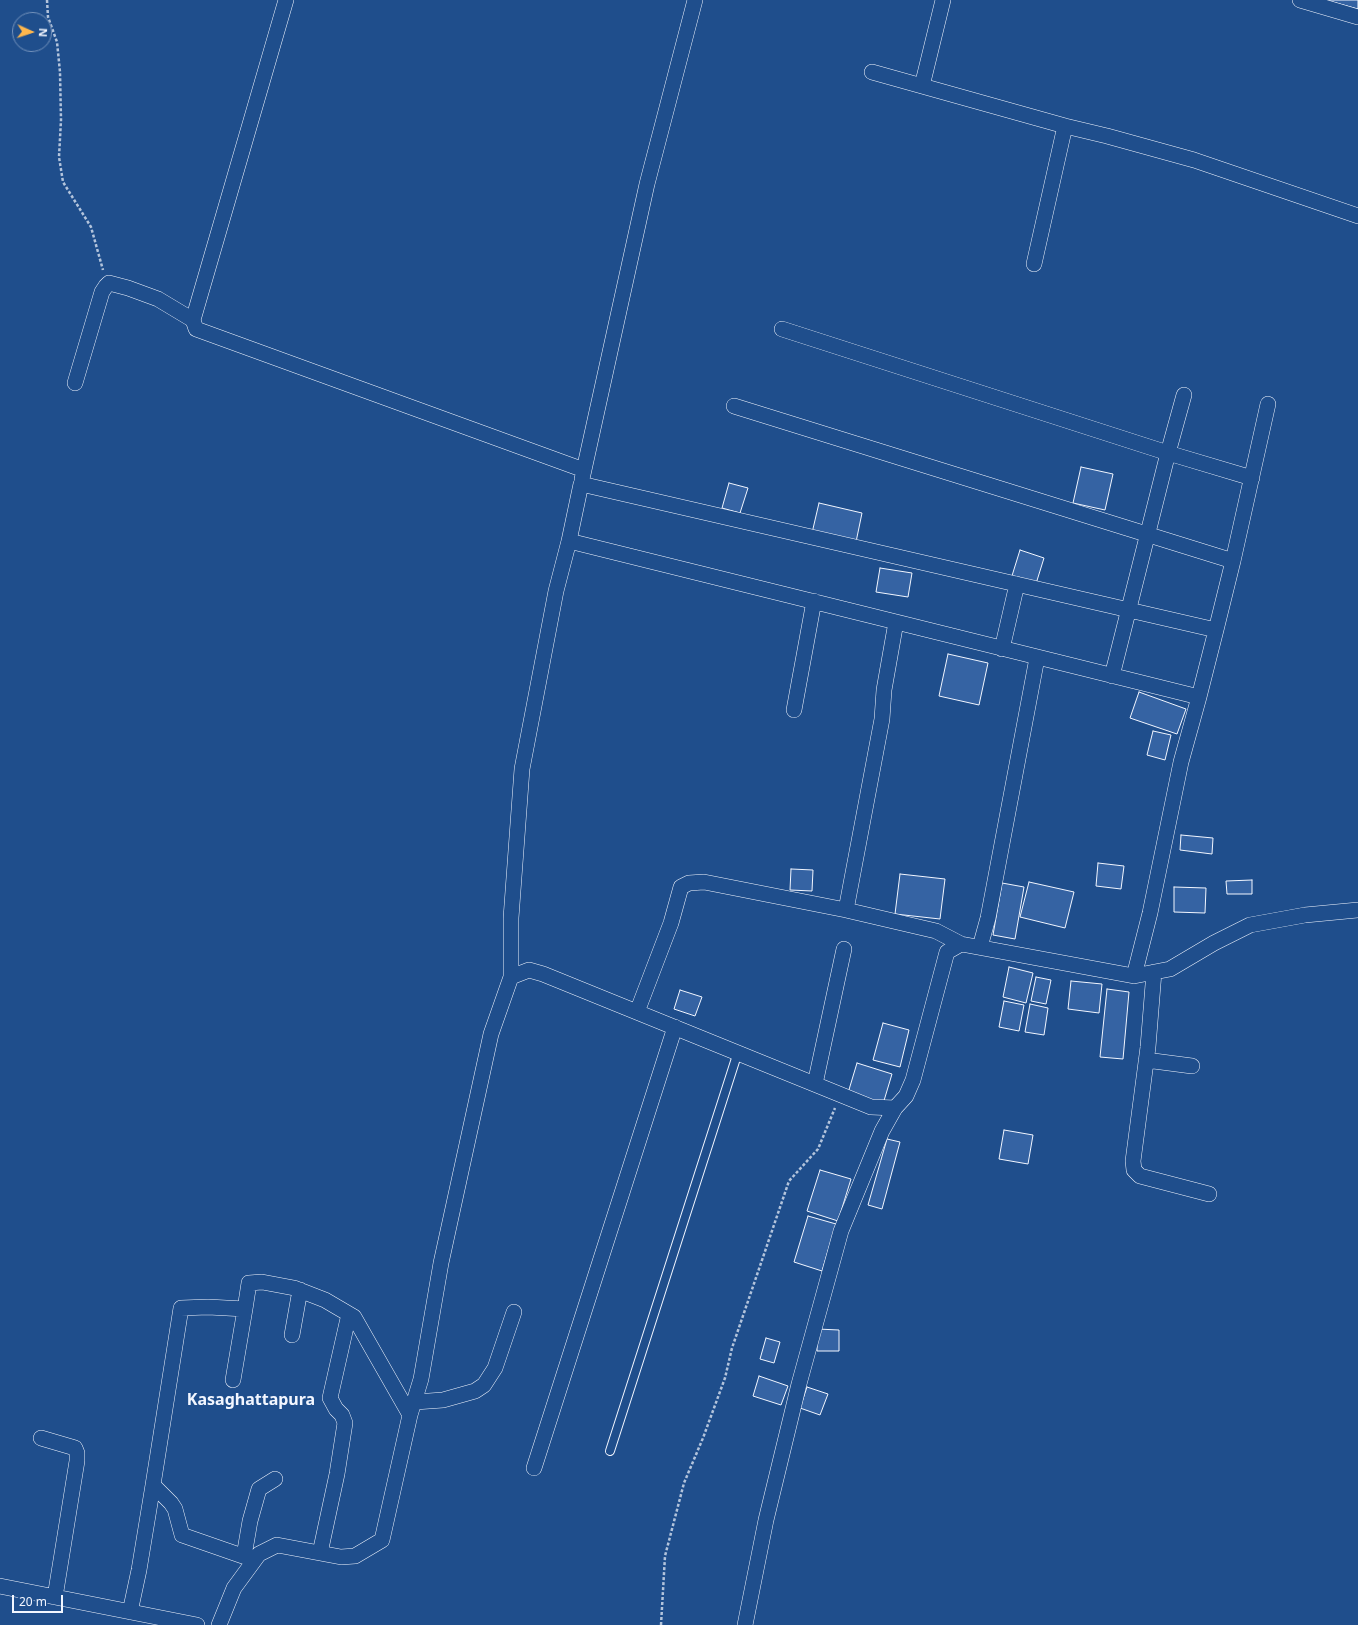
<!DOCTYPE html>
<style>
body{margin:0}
#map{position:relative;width:1358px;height:1625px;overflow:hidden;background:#1f4e8c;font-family:"Noto Sans",sans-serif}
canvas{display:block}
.north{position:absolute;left:12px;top:12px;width:40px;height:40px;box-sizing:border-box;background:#1f4e8c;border:1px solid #7391ba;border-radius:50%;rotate:93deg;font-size:11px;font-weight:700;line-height:16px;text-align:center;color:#f2f6ff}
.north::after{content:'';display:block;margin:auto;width:14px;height:18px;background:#ffb74d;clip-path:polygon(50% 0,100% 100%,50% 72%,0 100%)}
.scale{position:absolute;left:12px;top:1595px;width:51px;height:18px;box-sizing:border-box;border:2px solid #f2f6ff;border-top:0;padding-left:5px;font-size:12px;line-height:14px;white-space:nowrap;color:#f2f6ff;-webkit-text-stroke:3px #1f4e8c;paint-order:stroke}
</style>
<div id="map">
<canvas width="1358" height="1625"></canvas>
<div class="north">N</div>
<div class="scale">20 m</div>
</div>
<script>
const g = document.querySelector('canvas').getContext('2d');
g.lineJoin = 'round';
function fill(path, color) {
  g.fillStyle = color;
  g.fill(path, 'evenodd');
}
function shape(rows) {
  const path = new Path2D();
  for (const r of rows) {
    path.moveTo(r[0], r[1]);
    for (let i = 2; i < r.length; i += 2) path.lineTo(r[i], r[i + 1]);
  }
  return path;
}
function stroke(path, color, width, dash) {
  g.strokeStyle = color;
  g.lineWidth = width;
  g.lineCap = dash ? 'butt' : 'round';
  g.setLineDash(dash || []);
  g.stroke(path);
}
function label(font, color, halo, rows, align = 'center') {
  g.font = font + ' "Noto Sans",sans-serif';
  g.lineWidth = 3;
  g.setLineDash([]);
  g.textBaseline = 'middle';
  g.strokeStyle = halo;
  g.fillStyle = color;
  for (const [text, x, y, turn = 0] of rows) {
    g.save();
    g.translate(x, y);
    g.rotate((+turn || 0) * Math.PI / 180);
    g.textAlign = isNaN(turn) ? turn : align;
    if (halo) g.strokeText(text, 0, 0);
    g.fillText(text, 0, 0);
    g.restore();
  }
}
const building = shape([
 [1325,0,1358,0,1358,9,1325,0],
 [1081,467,1113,474,1105,510,1073,503,1081,467],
 [729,483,748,488,740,513,722,508,729,483],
 [819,503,862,513,856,542,812,533,819,503],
 [1020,550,1044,558,1035,587,1011,579,1020,550],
 [880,568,912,573,908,597,876,592,880,568],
 [948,654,988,663,979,705,939,696,948,654],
 [1139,692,1186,709,1177,734,1130,718,1139,692],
 [1153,731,1171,735,1165,760,1147,755,1153,731],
 [1181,835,1213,838,1212,854,1180,850,1181,835],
 [1098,863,1124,866,1121,889,1096,886,1098,863],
 [791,869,813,870,812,891,790,890,791,869],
 [900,874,945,879,940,919,895,914,900,874],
 [1252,880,1252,894,1227,894,1226,881,1252,880],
 [1029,882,1074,892,1065,928,1020,917,1029,882],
 [1002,883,1024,887,1015,939,993,935,1002,883],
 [1174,887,1206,888,1205,913,1174,912,1174,887],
 [1009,967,1033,973,1026,1003,1003,997,1009,967],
 [1036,977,1051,980,1046,1004,1031,1001,1036,977],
 [1071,981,1102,984,1099,1013,1068,1009,1071,981],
 [1107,989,1129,992,1123,1059,1100,1057,1107,989],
 [680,990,702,997,695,1016,674,1009,680,990],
 [1004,1001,1024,1005,1019,1031,999,1027,1004,1001],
 [1030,1004,1048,1008,1044,1035,1025,1032,1030,1004],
 [883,1023,909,1030,900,1067,873,1060,883,1023],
 [857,1063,892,1074,883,1104,848,1093,857,1063],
 [1004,1130,1033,1135,1028,1164,999,1159,1004,1130],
 [887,1139,900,1142,882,1209,868,1205,887,1139],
 [820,1170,851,1179,838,1221,807,1211,820,1170],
 [808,1216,836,1224,822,1271,794,1262,808,1216],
 [817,1329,839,1330,839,1351,817,1351,817,1329],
 [766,1338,780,1342,774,1363,760,1359,766,1338],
 [759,1376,788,1386,781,1405,753,1396,759,1376],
 [807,1387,828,1394,820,1415,800,1408,807,1387]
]);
fill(building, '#3563a3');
stroke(building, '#f2f6ff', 1);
const lane = shape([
 [610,1451,738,1052]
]);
const street = shape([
 [286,0,193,320,196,329,584,470],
 [1300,0,1358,17],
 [872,72,1065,126,1107,136,1194,160,1358,216],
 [922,86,943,0],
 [1034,264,1065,126],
 [782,329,1168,453,1252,478],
 [75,383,102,292,106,286,109,283,128,288,158,299,193,320],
 [734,406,1233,561,1216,630],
 [582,479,647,184,695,0],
 [569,541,581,484,1216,630,1199,697],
 [1233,561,1268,404],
 [1002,649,1017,584],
 [1112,676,1168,453,1184,395],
 [794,710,814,601],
 [846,910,882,719,884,690,896,622],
 [980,947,988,918,1037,658],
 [1154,972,1148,1047,1133,1161,1134,1170,1140,1176,1209,1194],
 [511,977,511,918,522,769,556,591,569,541,1199,697,1181,762,1150,913,1134,976],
 [637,1012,671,923,681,887,689,883,704,882,846,910,936,931,961,944],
 [1146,1060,1192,1066],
 [815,1084,844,949],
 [292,1335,300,1290],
 [233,1380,245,1309],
 [415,1402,443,1400,475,1391,484,1385,495,1368,514,1312],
 [41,1438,75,1448,77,1453,77,1461,55,1597],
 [534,1468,675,1027],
 [153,1485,171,1503,175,1509,182,1535,254,1560],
 [320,1553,337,1474,345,1423,342,1415,336,1409,330,1398,349,1314],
 [244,1556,250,1521,259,1489,275,1479],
 [0,1586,197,1625],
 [130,1612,139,1570,153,1485,181,1308,208,1307,245,1309,249,1283,262,1282,294,1288,325,1300,354,1317,410,1415],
 [219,1625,234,1588,259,1554,277,1545,341,1557,355,1556,382,1540,410,1415,421,1379,441,1263,491,1034,511,977,529,970,543,974,871,1107,895,1108,906,1096,913,1080,947,952,961,944,1134,976,1170,969,1214,943,1250,925,1305,915,1358,910],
 [745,1625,766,1520,799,1384,841,1231,882,1131,895,1108]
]);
stroke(lane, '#f2f6ff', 10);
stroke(street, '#f2f6ff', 16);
stroke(shape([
 [47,0,48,17,57,42,60,72,61,120,59,157,63,182,91,227,103,270],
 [661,1625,665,1556,684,1483,703,1438,725,1378,732,1348,789,1181,818,1149,835,1108]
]), '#b3c4dc', 2.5, [3, 2]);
stroke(lane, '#1f4e8c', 8);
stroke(street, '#1f4e8c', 15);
label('bold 16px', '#f2f6ff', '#1f4e8c', [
 ["Kasaghattapura",251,1400]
]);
</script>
